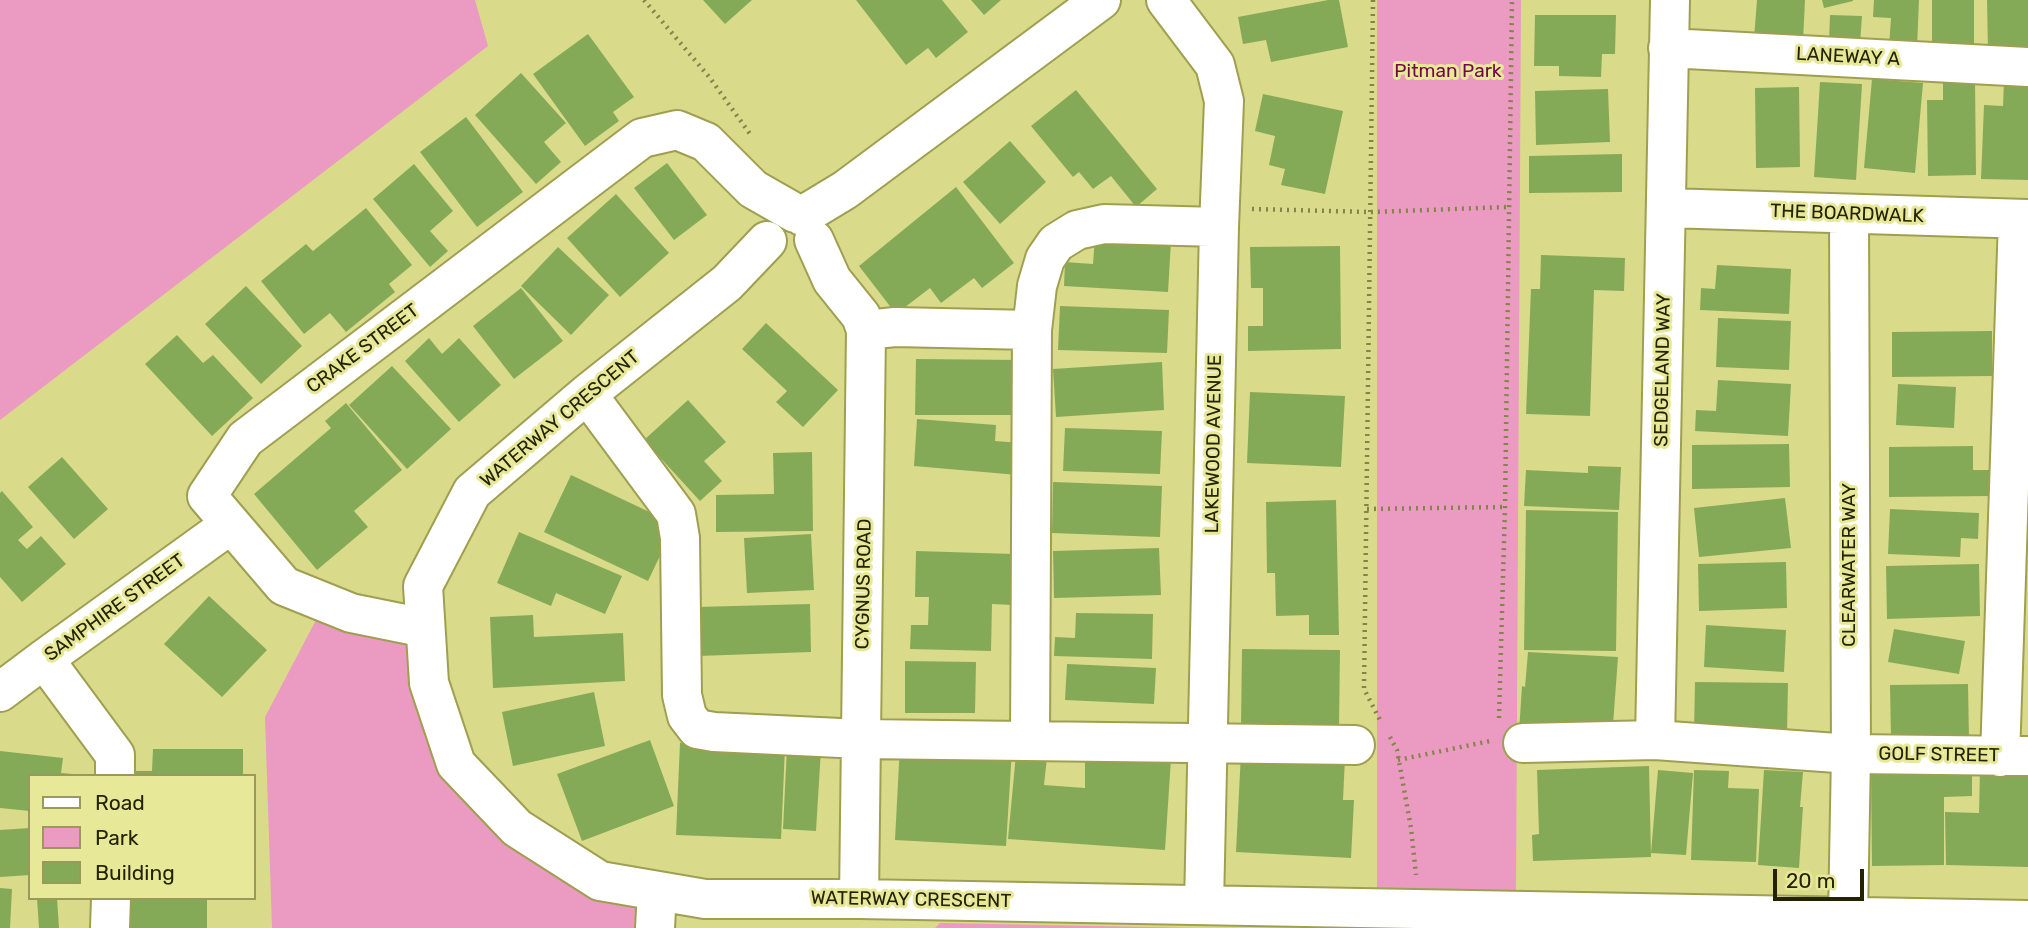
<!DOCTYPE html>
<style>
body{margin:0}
#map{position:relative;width:2028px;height:928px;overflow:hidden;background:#dada8b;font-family:Rubik,sans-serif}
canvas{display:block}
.legend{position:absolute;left:28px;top:774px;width:228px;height:126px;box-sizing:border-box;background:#e7e898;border:2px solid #99995c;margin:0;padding:9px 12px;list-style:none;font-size:21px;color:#232302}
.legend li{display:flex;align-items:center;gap:14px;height:35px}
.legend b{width:35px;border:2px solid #99995c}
.scale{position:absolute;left:1773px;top:869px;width:91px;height:32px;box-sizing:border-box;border:4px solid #232302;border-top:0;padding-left:9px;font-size:21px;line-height:24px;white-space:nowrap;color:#232302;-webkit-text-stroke:5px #e7e898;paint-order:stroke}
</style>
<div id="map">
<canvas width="2028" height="928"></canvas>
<ul class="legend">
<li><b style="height:9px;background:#fff"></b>Road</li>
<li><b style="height:19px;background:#eb9ac2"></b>Park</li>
<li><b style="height:19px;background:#85aa57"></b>Building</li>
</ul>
<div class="scale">20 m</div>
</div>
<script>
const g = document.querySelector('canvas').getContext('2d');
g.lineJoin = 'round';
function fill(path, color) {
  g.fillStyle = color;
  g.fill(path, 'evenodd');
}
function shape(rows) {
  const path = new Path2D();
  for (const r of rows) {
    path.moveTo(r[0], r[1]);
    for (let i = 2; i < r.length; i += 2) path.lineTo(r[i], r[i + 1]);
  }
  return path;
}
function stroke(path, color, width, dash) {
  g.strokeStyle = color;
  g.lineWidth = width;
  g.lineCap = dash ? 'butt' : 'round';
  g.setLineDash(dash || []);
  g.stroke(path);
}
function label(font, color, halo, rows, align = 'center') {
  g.font = font + ' Rubik,sans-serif';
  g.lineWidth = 6;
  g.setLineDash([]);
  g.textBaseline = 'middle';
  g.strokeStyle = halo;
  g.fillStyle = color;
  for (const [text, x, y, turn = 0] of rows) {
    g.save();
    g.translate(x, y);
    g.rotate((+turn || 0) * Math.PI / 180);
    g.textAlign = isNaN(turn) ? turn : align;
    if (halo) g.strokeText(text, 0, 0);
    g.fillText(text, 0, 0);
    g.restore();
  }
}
fill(shape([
 [0,0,475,0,488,46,0,420],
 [1377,0,1521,0,1516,890,1377,890],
 [325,603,425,628,429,683,517,828,657,891,655,928,272,928,265,717],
 [940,923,1199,928,935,928]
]), '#eb9ac2');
fill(shape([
 [703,0,752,0,725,24],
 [856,0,942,0,968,32,936,58,928,48,906,65],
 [971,0,1001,0,984,15],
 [1328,0,1339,0,1348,47,1271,62,1266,40,1243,44,1238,17],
 [1757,0,1805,0,1803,42,1754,39],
 [1822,0,1853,0,1853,1,1824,8],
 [1874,0,1919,0,1917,48,1889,47,1891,18,1873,17],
 [1932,0,1974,0,1974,49,1932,49],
 [1987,0,2028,0,2028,51,1988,52],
 [1535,15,1616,15,1615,54,1602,54,1601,77,1559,76,1559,66,1534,66],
 [1830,15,1862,16,1860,44,1829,43],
 [588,34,634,97,613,112,619,121,585,146,533,74],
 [521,73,566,123,544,142,561,162,536,184,475,115],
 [1975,78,1976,175,1928,176,1927,100,1943,100,1943,79],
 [1872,79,1923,83,1915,173,1864,168],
 [2004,81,2028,81,2028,180,1981,179,1984,105,2003,106],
 [1820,82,1862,84,1856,180,1814,177],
 [1799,87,1800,167,1756,168,1755,88],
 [1608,89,1610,142,1536,145,1535,91],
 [1076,90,1157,189,1136,207,1111,176,1093,189,1079,172,1073,177,1031,126],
 [1263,94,1343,111,1325,194,1281,185,1285,169,1269,165,1275,136,1255,131],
 [466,117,523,192,477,227,420,152],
 [1010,141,1046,182,1000,224,963,182],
 [1622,154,1622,192,1529,193,1529,156],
 [667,163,707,215,674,240,634,188],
 [414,164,453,211,430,231,448,251,430,267,373,199],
 [956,187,1014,263,982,288,974,278,941,303,930,288,896,314,859,266],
 [616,194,669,253,620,297,567,238],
 [366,208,412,265,389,284,395,292,346,332,330,313,304,334,261,281,306,244,313,251],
 [1095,236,1171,241,1168,292,1064,286,1065,262,1093,264],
 [1340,246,1341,349,1248,351,1248,326,1263,326,1263,288,1251,288,1250,247],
 [558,247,609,295,571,335,521,286],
 [1541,255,1625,258,1624,291,1594,290,1590,416,1526,414,1531,289,1540,289],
 [1717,265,1791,269,1789,314,1700,310,1701,288,1715,289],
 [246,286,302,346,261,384,205,324],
 [521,288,563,341,514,379,473,326],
 [1060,306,1169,310,1167,353,1058,350],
 [1718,318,1791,321,1789,370,1716,367],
 [766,323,838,390,803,427,776,402,787,391,742,349],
 [1992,331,1992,376,1892,377,1892,332],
 [177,335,203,363,213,355,253,398,212,436,145,364],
 [429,338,442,354,459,338,501,385,459,422,405,361],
 [916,359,1020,360,1020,415,915,415],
 [1162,362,1164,410,1056,417,1053,369],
 [392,366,451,429,407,469,349,405],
 [1718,380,1791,384,1788,436,1695,431,1696,410,1716,411],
 [1898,384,1956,387,1954,428,1896,425],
 [1250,392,1345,396,1341,467,1247,463],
 [688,400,726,442,704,461,722,481,700,501,644,440],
 [346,403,402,470,354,511,368,527,317,570,254,494,331,428,325,421],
 [917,419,996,425,995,441,1020,443,1018,475,914,466],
 [1065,428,1162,431,1160,474,1063,471],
 [1789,444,1790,487,1692,489,1692,445],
 [1973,446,1973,470,1992,470,1992,496,1889,497,1889,447],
 [812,452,813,531,716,532,716,495,774,494,773,453],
 [62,457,108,509,74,539,28,487],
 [1588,466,1621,467,1619,510,1524,506,1526,470,1588,473],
 [571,475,675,524,648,581,544,532],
 [1053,482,1162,486,1160,537,1052,533],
 [2,491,33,527,18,540,27,549,41,536,66,564,22,602,0,577,0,493],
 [1785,498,1791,548,1699,557,1694,508],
 [1336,500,1339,635,1309,635,1309,615,1276,616,1275,573,1267,573,1266,502],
 [1890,509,1979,513,1978,539,1961,538,1960,557,1888,554],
 [1526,510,1618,512,1616,651,1524,650],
 [519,532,622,576,605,614,556,593,551,606,497,583],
 [811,534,814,590,747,593,744,538],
 [1159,548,1161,595,1054,598,1053,551],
 [916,551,1014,554,1012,605,992,604,991,651,910,649,911,625,928,625,929,597,915,597],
 [1786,562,1787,608,1699,611,1698,564],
 [1979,564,1980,616,1887,619,1886,566],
 [209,596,267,650,222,697,164,644],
 [810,604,811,652,698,656,696,607],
 [1076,613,1153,614,1152,659,1054,656,1055,637,1075,638],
 [533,615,534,637,623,633,625,681,493,688,490,617],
 [1706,625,1786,630,1784,672,1704,667],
 [1894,629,1965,641,1959,674,1888,662],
 [1242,649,1340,650,1339,727,1241,726],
 [1528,652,1618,657,1613,725,1519,732,1522,686,1525,687],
 [905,661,976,662,975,713,905,713],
 [1067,664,1156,668,1154,704,1065,700],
 [1695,682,1788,683,1787,733,1694,733],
 [1968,684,1969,738,1891,739,1890,685],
 [594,692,605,746,513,766,502,712],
 [650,740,674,806,582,841,557,774],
 [680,743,785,747,781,839,676,835],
 [900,745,1012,750,1006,846,895,840],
 [787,747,821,749,816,831,783,829],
 [153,749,243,749,243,776,119,776,119,771,152,771],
 [1085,750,1171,759,1165,850,1008,839,1016,754,1047,757,1044,785,1085,788],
 [0,751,63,758,61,773,73,774,73,776,30,776,30,811,0,808],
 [1241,753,1345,758,1343,800,1354,800,1351,858,1236,852],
 [1649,766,1651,857,1533,861,1532,835,1539,834,1537,770],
 [1658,770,1693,773,1686,855,1651,853],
 [1694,770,1729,771,1728,788,1759,789,1756,862,1691,860],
 [1764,770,1803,772,1800,807,1803,807,1799,868,1758,865],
 [1980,771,2028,771,2028,867,1946,865,1945,812,1979,813],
 [1972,772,1972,796,1944,797,1944,865,1872,866,1871,773],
 [30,828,30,875,0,877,0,830],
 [0,888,12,889,10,928,0,928],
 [37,898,57,898,59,928,39,928],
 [128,898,207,898,207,928,128,928]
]), '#85aa57');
const minor = shape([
 [1166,0,1215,65,1224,101,1219,227,1204,905],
 [1668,48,2028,67],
 [1666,208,2028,219],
 [802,216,845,190,1101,0],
 [814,240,832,280,861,316,866,330,859,899],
 [767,241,727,283,587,394,472,492,423,586,429,683,456,764,517,828,600,881,705,899,859,899,2028,920],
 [866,330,895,327,1032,330],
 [587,394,676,514,680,538,682,695,687,716,697,729,714,732,861,739,1355,745],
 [425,628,351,613,284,586,207,496,245,439,642,138,677,130,706,142,753,189,795,213],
 [44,659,115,755,115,776],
 [0,692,44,659,231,524],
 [1030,740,1032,330,1037,286,1045,259,1056,243,1077,230,1104,224,1219,227],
 [1655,740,1670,0],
 [1523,743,1655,740,1851,754,2028,756],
 [2000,757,2018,219],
 [1848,917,1851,754,1849,214],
 [110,928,111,898],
 [655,928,657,891]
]);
stroke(minor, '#9f9f51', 42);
stroke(shape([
 [644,0,710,78,750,134],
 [1373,0,1364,689,1380,720],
 [1252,209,1370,212,1509,207],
 [1367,509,1505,507],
 [1499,718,1505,507,1512,0],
 [1390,737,1397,750,1411,828,1416,875],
 [1398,760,1490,741]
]), '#83834a', 4.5, [2, 5]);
stroke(minor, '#fff', 38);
label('19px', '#232302', '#e7e898', [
 ["LANEWAY A",1848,57,3],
 ["THE BOARDWALK",1847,214,2],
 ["CRAKE STREET",363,349,-37],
 ["SEDGELAND WAY",1663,370,-89],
 ["WATERWAY CRESCENT",560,419,-40],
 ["LAKEWOOD AVENUE",1214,444,-89],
 ["CLEARWATER WAY",1850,565,-90],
 ["CYGNUS ROAD",864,584,-89],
 ["SAMPHIRE STREET",115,608,-36],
 ["GOLF STREET",1939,755,1],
 ["WATERWAY CRESCENT",911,900,1]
]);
label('19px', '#71074b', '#e7e898', [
 ["Pitman Park",1448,72]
]);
</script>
